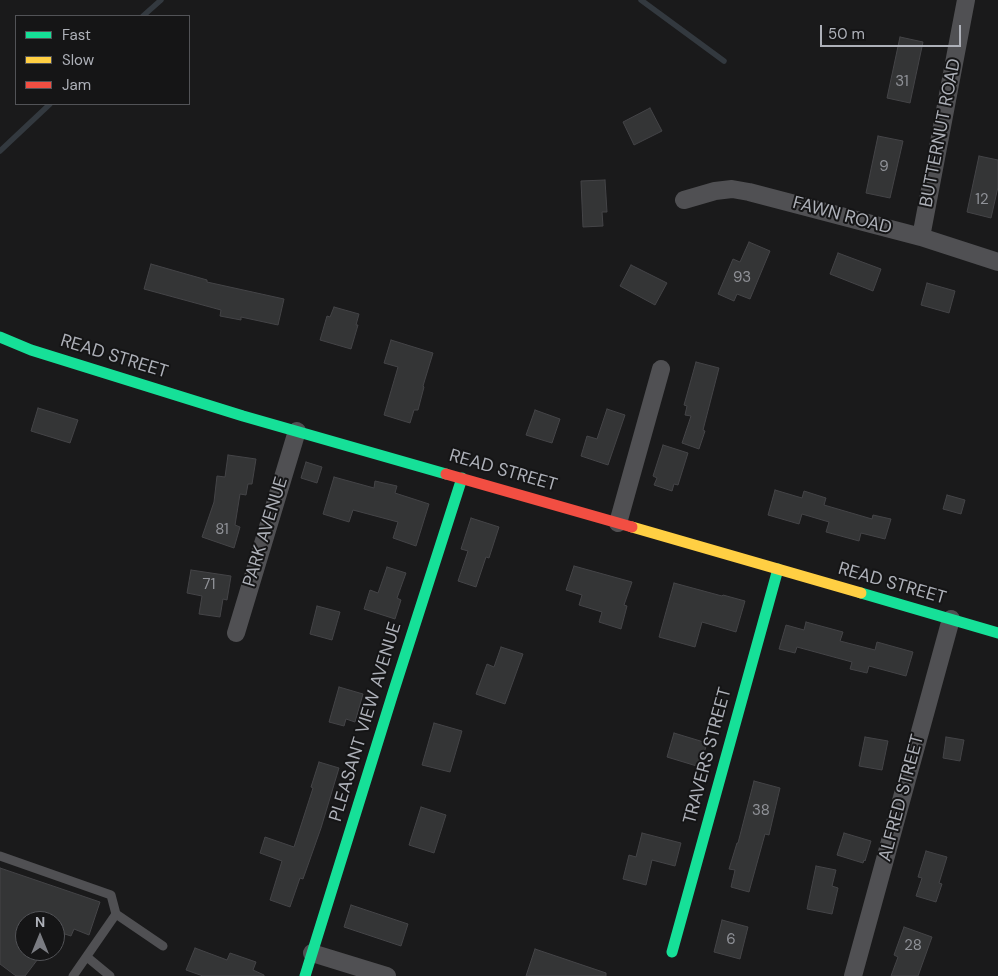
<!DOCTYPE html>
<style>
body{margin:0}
#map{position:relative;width:998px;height:976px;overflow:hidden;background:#1a1a1b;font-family:"DM Sans",sans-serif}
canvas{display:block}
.legend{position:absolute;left:15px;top:15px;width:175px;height:90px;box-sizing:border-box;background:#151516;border:1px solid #525357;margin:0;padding:6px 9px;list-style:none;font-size:15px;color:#aeb1b9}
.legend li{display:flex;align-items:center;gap:10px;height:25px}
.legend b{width:25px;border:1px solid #525357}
.north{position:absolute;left:15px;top:911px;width:50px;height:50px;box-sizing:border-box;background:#151516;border:1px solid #525357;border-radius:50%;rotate:0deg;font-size:14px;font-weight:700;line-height:20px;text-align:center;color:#aeb1b9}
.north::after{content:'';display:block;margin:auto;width:18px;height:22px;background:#7a7c82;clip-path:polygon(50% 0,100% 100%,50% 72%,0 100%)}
.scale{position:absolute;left:820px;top:25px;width:141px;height:22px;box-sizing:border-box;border:2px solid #aeb1b9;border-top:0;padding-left:6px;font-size:15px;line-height:18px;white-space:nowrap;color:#aeb1b9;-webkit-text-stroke:4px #151516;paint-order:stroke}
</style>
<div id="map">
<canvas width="998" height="976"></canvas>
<ul class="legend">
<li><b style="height:6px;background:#16e098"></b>Fast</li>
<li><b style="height:6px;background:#ffcf43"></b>Slow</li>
<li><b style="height:6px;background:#f24e42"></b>Jam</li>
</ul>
<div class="north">N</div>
<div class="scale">50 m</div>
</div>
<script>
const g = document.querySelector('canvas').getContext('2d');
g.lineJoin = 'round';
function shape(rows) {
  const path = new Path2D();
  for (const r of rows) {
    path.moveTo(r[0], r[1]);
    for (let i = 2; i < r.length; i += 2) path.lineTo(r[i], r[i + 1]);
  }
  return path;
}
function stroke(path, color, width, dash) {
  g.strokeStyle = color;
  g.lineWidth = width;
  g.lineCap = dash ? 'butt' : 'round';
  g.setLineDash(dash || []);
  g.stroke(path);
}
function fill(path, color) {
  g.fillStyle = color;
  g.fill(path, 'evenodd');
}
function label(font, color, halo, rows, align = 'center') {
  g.font = font + ' "DM Sans",sans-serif';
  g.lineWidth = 4;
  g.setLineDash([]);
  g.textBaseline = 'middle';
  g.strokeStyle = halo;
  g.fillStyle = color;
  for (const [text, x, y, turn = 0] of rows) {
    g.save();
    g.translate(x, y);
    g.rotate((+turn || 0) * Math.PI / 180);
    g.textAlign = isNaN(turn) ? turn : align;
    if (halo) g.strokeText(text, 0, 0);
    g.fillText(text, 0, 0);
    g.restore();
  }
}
stroke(shape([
 [641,0,724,61],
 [143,16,161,0],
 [0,151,50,104]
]), '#33393f', 5.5);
const building = shape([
 [900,37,923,42,910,103,887,98,900,37],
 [650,108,662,131,634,145,623,122,650,108],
 [878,136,903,141,890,198,866,193,878,136],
 [979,156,998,160,998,187,991,218,967,212,979,156],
 [605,180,607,212,602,212,603,226,583,227,581,181,605,180],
 [749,242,770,251,750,299,737,294,734,301,718,294,733,259,740,262,749,242],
 [838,253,881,269,873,291,830,274,838,253],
 [151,264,207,280,207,282,284,299,278,325,241,317,241,320,220,316,221,310,144,289,151,264],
 [631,265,667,283,655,305,620,286,631,265],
 [927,283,955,291,949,313,921,305,927,283],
 [334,307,359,314,356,325,358,325,351,349,320,340,327,316,330,317,334,307],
 [391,340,433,353,423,386,424,387,418,410,414,410,410,423,384,415,398,367,384,363,391,340],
 [696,362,719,368,703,430,705,431,699,449,682,443,691,416,685,415,687,406,684,405,696,362],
 [38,408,78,420,70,443,31,431,38,408],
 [607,409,625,415,608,465,581,456,587,436,597,439,607,409],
 [535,410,560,419,552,443,526,435,535,410],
 [663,445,688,453,678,485,674,484,672,491,654,485,657,478,653,476,663,445],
 [228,455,256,459,252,484,248,484,246,495,240,494,235,525,240,527,234,548,202,537,214,502,217,476,225,477,228,455],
 [306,462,322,467,317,483,301,478,306,462],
 [334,477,374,488,375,481,397,486,395,493,429,504,416,546,393,538,398,522,353,510,349,522,323,514,334,477],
 [775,490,802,498,804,491,826,498,824,505,872,519,873,515,891,519,885,539,861,533,859,541,826,532,829,522,802,514,799,524,768,515,775,490],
 [947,495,965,500,961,514,943,509,947,495],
 [471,518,499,527,489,558,486,557,476,587,458,581,468,551,461,549,471,518],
 [574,566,632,582,624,605,627,606,621,629,599,622,602,612,579,605,582,595,566,590,574,566],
 [387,567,406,573,397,598,401,600,395,619,364,609,370,590,378,593,387,567],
 [191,570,231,576,227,600,223,599,220,617,199,614,202,596,187,593,191,570],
 [674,583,722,596,723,595,745,601,736,632,702,622,695,647,659,637,674,583],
 [317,606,340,612,332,640,310,634,317,606],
 [806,622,843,632,840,641,875,650,877,642,913,652,906,676,869,666,867,673,850,669,852,662,797,647,795,653,779,649,786,625,804,630,806,622],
 [501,647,523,654,505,704,476,694,487,664,494,667,501,647],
 [339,687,363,694,355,722,346,719,344,726,329,722,339,687],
 [434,723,462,731,450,772,422,765,434,723],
 [674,733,707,743,700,767,667,757,674,733],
 [865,737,888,741,882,770,859,766,865,737],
 [946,737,964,740,960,761,943,758,946,737],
 [319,762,339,768,321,828,303,879,300,878,290,907,270,900,282,861,260,853,265,837,294,847,313,788,311,787,319,762],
 [754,781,780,788,769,835,765,834,749,892,731,887,735,870,729,869,737,843,738,843,754,781],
 [421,807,446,815,434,853,409,845,421,807],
 [642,833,681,843,675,866,652,860,646,885,623,879,629,855,636,857,642,833],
 [844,833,871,841,865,861,864,860,863,863,837,855,844,833],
 [926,851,947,857,939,883,942,884,936,902,916,896,922,878,918,877,926,851],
 [816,866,836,870,832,886,838,888,832,914,807,909,816,866],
 [0,868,100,902,89,935,74,929,71,936,55,931,55,921,25,921,25,951,44,951,25,976,16,976,0,964,0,868],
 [351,905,408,924,401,946,344,927,351,905],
 [722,920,748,927,740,959,714,952,722,920],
 [904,927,932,937,918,976,891,976,898,957,894,955,904,927],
 [195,948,227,960,230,953,256,962,253,970,264,975,264,976,203,976,186,970,195,948],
 [535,949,606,973,606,976,526,976,535,949]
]);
fill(building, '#343536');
stroke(building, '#444447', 1);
stroke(shape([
 [0,856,111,895,116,914],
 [87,957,110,976],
 [73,976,116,914,163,946]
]), '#505053', 9);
stroke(shape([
 [684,200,715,191,732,189,749,192,921,237,998,262],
 [921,237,966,0],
 [618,523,661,369],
 [236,633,297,431],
 [312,953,387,976],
 [853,976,951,619]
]), '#505053', 18);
stroke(shape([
 [0,337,31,350,243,416,446,474],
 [861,593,998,633],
 [672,952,778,569],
 [305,976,393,693,462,478]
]), '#16e098', 11);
stroke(shape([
 [632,527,861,593]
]), '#ffcf43', 11);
stroke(shape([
 [446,474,632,527]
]), '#f24e42', 11);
label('15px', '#909298', null, [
 ["31",902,82],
 ["9",884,167],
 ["12",982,200],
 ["93",742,278],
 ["81",222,530],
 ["71",209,585],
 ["38",761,811],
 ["6",731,940],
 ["28",913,946]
]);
label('18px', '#aeb1b9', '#151516', [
 ["BUTTERNUT ROAD",941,133,-79],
 ["FAWN ROAD",842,216,15],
 ["READ STREET",114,357,17],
 ["READ STREET",503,471,16],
 ["PARK AVENUE",266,532,-73],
 ["READ STREET",892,584,16],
 ["PLEASANT VIEW AVENUE",366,722,-73],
 ["TRAVERS STREET",708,756,-75],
 ["ALFRED STREET",902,798,-75]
]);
</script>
